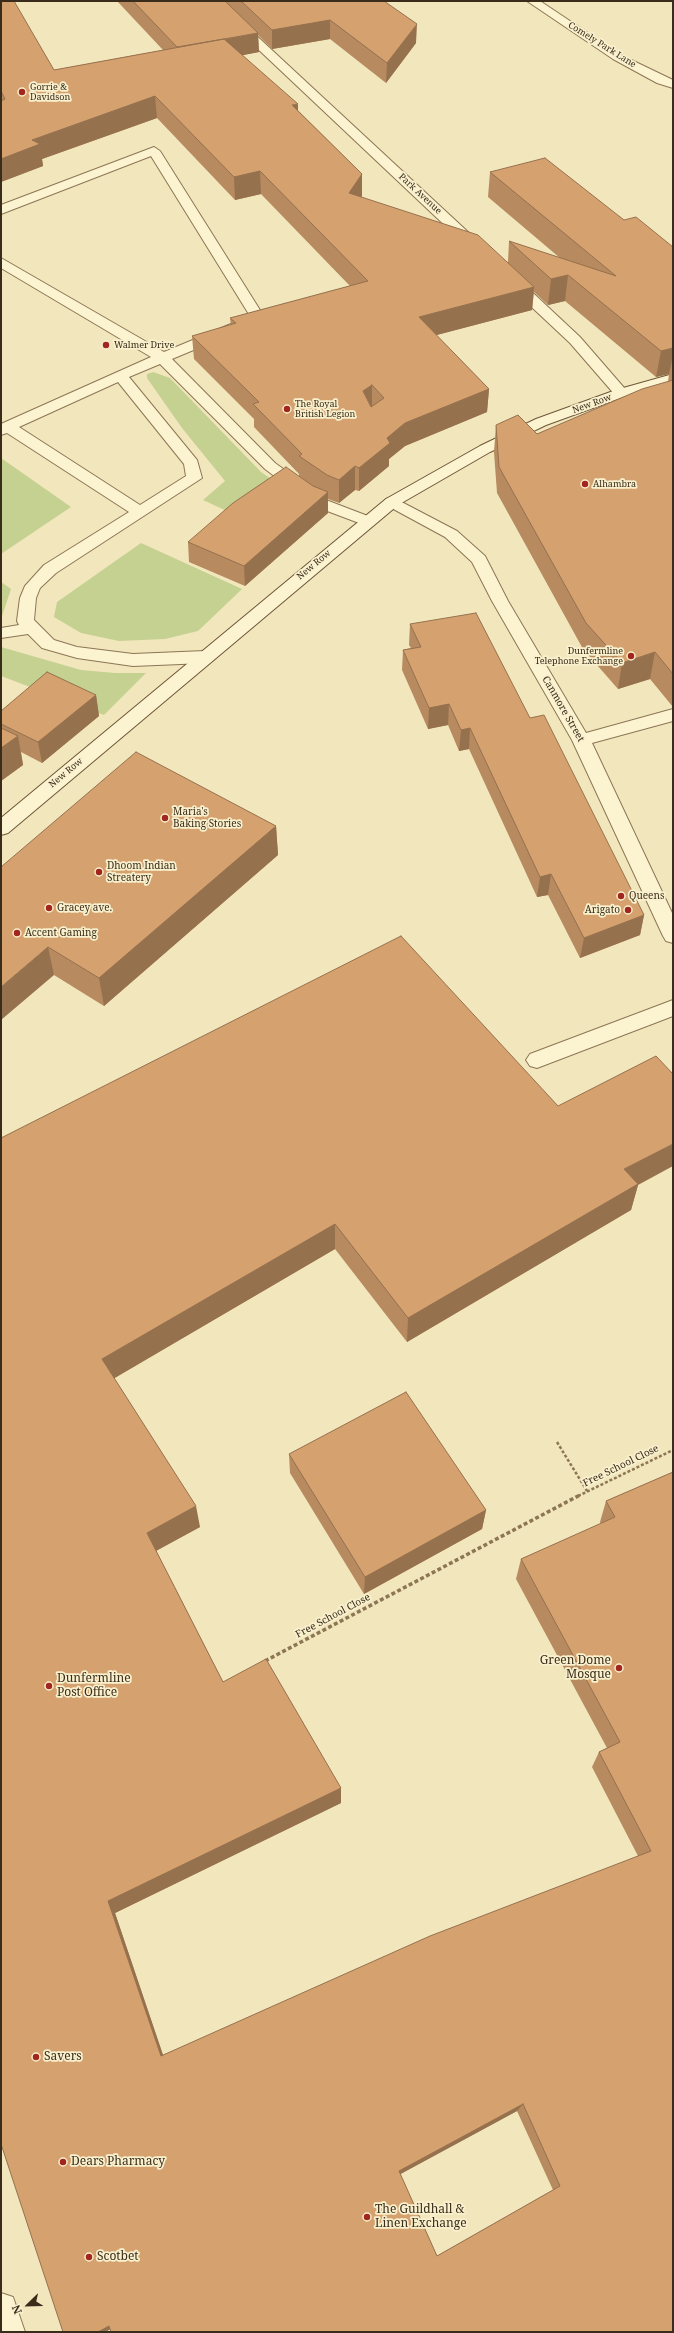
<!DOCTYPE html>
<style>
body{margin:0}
#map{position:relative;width:674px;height:2333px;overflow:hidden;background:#f2e6bd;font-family:"Noto Serif",serif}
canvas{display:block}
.frame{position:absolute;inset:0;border:2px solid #3a2c1b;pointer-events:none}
.north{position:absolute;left:8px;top:2285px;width:40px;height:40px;-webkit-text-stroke:3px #f9f0cd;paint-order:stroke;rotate:247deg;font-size:11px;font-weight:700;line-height:16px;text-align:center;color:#3a2c1b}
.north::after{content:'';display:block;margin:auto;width:14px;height:18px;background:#3a2c1b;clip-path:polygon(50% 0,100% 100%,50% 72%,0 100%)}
</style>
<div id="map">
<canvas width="674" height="2333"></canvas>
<div class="frame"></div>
<div class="north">N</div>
</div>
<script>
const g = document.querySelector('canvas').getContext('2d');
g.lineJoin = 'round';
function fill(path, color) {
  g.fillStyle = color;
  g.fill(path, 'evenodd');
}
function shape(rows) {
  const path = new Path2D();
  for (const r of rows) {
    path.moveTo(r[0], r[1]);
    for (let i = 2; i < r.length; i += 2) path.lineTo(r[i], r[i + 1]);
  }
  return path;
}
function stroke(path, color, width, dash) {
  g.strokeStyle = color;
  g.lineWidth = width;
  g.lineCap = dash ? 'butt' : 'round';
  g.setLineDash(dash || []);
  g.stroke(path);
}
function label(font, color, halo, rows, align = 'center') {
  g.font = font + ' "Noto Serif",serif';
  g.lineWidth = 3.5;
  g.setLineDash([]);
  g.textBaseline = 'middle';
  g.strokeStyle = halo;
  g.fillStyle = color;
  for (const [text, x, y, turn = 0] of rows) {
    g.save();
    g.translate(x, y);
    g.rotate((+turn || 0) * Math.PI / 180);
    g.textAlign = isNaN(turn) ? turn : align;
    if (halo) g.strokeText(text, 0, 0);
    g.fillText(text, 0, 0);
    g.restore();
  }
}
fill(shape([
 [153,372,170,378,261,472,322,514,292,541,203,500,225,481,182,428,147,378,147,374],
 [1,458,71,507,1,554],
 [141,543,242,589,198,631,165,639,119,641,81,633,54,617,57,602],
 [1,582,11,589,1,619],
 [1,647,81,670,115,673,146,673,104,715,1,676]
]), '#c5d190');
const lane = shape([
 [154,147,160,151,265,318,263,321,172,359,275,463,326,500,373,518,375,521,373,524,367,526,314,506,265,469,160,364,129,377,197,460,202,478,56,573,40,588,36,598,34,620,54,640,77,647,133,654,205,651,211,653,214,657,211,661,205,663,133,666,77,658,42,648,28,634,1,638,1,628,19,625,17,621,20,598,25,586,44,565,129,512,7,433,1,435,1,424,151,357,1,268,1,258,164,352,250,316,151,156,1,214,1,205,154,147],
 [118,382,184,464,186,476,140,505,19,427,118,382],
 [673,1000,673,1016,537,1068,530,1066,526,1060,530,1054,673,1000]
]);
const street = shape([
 [207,1,219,1,482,245,484,248,482,251,472,251,207,1],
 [527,1,540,1,621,55,673,80,673,88,657,83,613,59,527,1],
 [512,277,517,278,580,337,626,390,628,393,626,396,616,396,570,343,507,284,505,281,507,278,512,277],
 [392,497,457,531,485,556,508,601,586,733,673,709,673,721,592,743,673,915,673,943,666,941,663,936,572,740,492,601,472,562,445,537,386,505,384,502,386,499,392,497],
 [1,2293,13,2297,25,2332,1,2332,1,2293]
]);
const secondary = shape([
 [673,374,673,383,626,396,546,425,490,452,398,505,8,833,1,835,1,818,386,499,480,446,536,419,616,390,673,374]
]);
stroke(lane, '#8c7654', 2);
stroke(street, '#8c7654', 2);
stroke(secondary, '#6e5738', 2);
stroke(shape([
 [557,1442,587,1491],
 [578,1496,673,1450]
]), '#8c7654', 2.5, [3, 2]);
stroke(shape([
 [265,1661,580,1495]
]), '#8c7654', 3.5, [4, 2.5]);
fill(lane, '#fcf3d1');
fill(street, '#fcf3d1');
fill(secondary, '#fcf3d1');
fill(shape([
 [1,1,54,70,163,50,117,1,384,1,416,43,386,83,330,39,272,49,258,35,259,52,242,55,362,174,362,196,361,197,508,262,509,241,560,258,488,197,490,172,624,220,673,247,673,707,650,679,618,689,583,649,497,493,494,452,496,425,537,434,668,382,669,374,656,377,565,301,548,305,534,292,532,310,436,335,489,389,487,412,405,446,389,459,389,466,359,491,355,490,339,503,328,499,328,513,245,586,189,562,188,542,299,476,299,474,254,427,254,419,194,359,192,336,231,325,230,318,350,286,261,194,235,200,157,118,42,159,43,166,1,182],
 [410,624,530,718,644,915,640,935,580,958,548,895,537,897,469,749,459,751,448,725,428,729,402,670,403,650,411,648,409,645],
 [96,695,99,716,42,763,21,752,23,765,1,781,1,711],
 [276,826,278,855,104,1006,54,975,1,867],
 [558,1106,638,1185,631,1210,407,1342,335,1249,114,1378,200,1527,156,1551,223,1682,341,1788,341,1803,115,1913,163,2055,638,1856,592,1767,599,1752,607,1748,516,1579,521,1559,601,1524,600,1522,606,1501,673,1472,673,2332,110,2329,105,2332,63,2332,1,1138],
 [517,2111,553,2190,437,2256,400,2174],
 [289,1454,486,1510,482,1529,364,1594,290,1473]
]), '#b78a5f');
fill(shape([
 [330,20,330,39,272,49,272,30],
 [417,24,416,43,386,83,387,63],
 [258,33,259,52,179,68,178,49],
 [155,96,157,118,42,159,43,166,1,182,1,159,32,140],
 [298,104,298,126,292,105],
 [260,171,261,194,235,200,234,177],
 [362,174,362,196,349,215,349,193],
 [568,275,565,301,548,305,551,279],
 [534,287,532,310,418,340,419,317],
 [673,348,673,361,672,360,669,374,656,377,661,351],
 [372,385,372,408,363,391],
 [489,389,487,412,405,446,389,459,389,466,359,491,359,468,387,438,405,423],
 [355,466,355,490,339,503,339,480],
 [328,492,328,513,245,586,244,566],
 [655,652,650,679,618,689,622,663],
 [96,695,99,716,42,763,38,742],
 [449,704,448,725,428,729,429,708],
 [470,728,469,749,459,751,461,730],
 [18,736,23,765,1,781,1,748],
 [276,826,278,855,104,1006,99,978],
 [551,874,548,895,537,897,540,877],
 [644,915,640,935,580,958,584,938],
 [48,947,54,975,1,1020,1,987],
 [673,1144,673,1166,638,1185,631,1210,407,1342,408,1318,624,1169],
 [335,1224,335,1249,108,1382,102,1359],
 [196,1506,200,1527,152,1553,147,1533],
 [486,1510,482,1529,364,1594,365,1577],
 [341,1788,341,1803,115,1913,166,2064,161,2056,108,1901],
 [523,2104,517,2111,397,2176,399,2171],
 [109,2326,117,2326,105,2332,98,2332]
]), '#95714e');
const building = shape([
 [1,1,14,1,54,70,224,39,298,104,292,105,362,174,349,193,478,235,534,287,419,317,489,389,405,423,387,438,390,443,359,468,355,466,339,480,327,475,299,456,302,454,253,404,259,402,192,336,236,323,230,318,368,281,260,171,234,177,155,96,32,140,40,144,1,159,1,101,5,99,1,91,1,1],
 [372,385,384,398,371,407,363,391,372,385],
 [133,1,225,1,258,33,224,39,177,47,133,1],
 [241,1,384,1,417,24,387,63,330,20,272,30,241,1],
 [545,158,624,220,636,217,673,247,673,348,661,351,568,275,551,279,509,241,616,276,490,172,545,158],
 [673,380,673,674,655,652,622,663,586,623,499,467,496,425,518,415,537,434,642,389,673,380],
 [286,467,313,486,328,492,244,566,188,542,233,503,286,467],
 [476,613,530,718,544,715,644,915,584,938,551,874,540,877,470,728,461,730,449,704,429,708,403,650,421,647,410,624,476,613],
 [47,672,96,695,38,742,1,724,1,711,47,672],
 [1,728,18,736,1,748,1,728],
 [136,752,276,826,99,978,48,947,1,987,1,867,136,752],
 [401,936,558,1106,656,1056,673,1074,673,1144,624,1169,638,1184,408,1318,335,1224,102,1359,196,1506,147,1533,223,1682,266,1659,341,1788,108,1901,161,2056,430,1936,651,1851,599,1752,620,1742,521,1559,615,1517,606,1501,673,1472,673,2332,111,2332,109,2326,98,2332,63,2332,1,2144,1,1138,401,936],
 [523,2104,560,2186,437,2256,399,2171,523,2104],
 [406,1392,486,1510,365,1577,289,1454,406,1392]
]);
fill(building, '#d5a16f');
stroke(building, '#95714e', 1);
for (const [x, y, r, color] of [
 [22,92,4,"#a1271e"],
 [106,345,4,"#a1271e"],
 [287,409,4,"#a1271e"],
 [585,484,4,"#a1271e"],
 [631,656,4,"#a1271e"],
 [165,818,4,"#a1271e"],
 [99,872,4,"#a1271e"],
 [621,896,4,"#a1271e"],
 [49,908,4,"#a1271e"],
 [628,910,4,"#a1271e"],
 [17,933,4,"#a1271e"],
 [619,1668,4,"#a1271e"],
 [49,1686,4,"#a1271e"],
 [36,2057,4,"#a1271e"],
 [63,2162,4,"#a1271e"],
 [367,2217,4,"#a1271e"],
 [89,2257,4,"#a1271e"]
]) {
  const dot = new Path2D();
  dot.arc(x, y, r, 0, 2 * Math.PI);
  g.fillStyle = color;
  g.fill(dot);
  stroke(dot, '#f9f0cd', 1.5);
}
label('9px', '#3a2c1b', '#f9f0cd', [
 ["Comely Park Lane",602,45,32],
 ["Park Avenue",420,194,43],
 ["New Row",592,404,-20],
 ["New Row",314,565,-40],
 ["New Row",66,773,-40]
]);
label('9px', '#3a2c1b', '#f9f0cd', [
 ["Gorrie &",30,87],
 ["Davidson",30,97],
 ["Walmer Drive",114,345],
 ["The Royal",295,404],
 ["British Legion",295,414],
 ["Alhambra",593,484],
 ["Dunfermline",623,651,"right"],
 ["Telephone Exchange",623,661,"right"]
], 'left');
label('10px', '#3a2c1b', '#f9f0cd', [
 ["Canmore Street",563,709,60],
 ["Free School Close",621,1466,-26],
 ["Free School Close",333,1616,-28]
]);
label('10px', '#3a2c1b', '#f9f0cd', [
 ["Maria's",173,812],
 ["Baking Stories",173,824],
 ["Dhoom Indian",107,866],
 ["Streatery",107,878],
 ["Queens",629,896],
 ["Gracey ave.",57,908],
 ["Arigato",620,910,"right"],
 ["Accent Gaming",25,933]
], 'left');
label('12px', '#3a2c1b', '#f9f0cd', [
 ["Green Dome",611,1661,"right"],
 ["Mosque",611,1675,"right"],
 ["Dunfermline",57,1679],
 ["Post Office",57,1693],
 ["Savers",44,2057],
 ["Dears Pharmacy",71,2162],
 ["The Guildhall &",375,2210],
 ["Linen Exchange",375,2224],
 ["Scotbet",97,2257]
], 'left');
</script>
